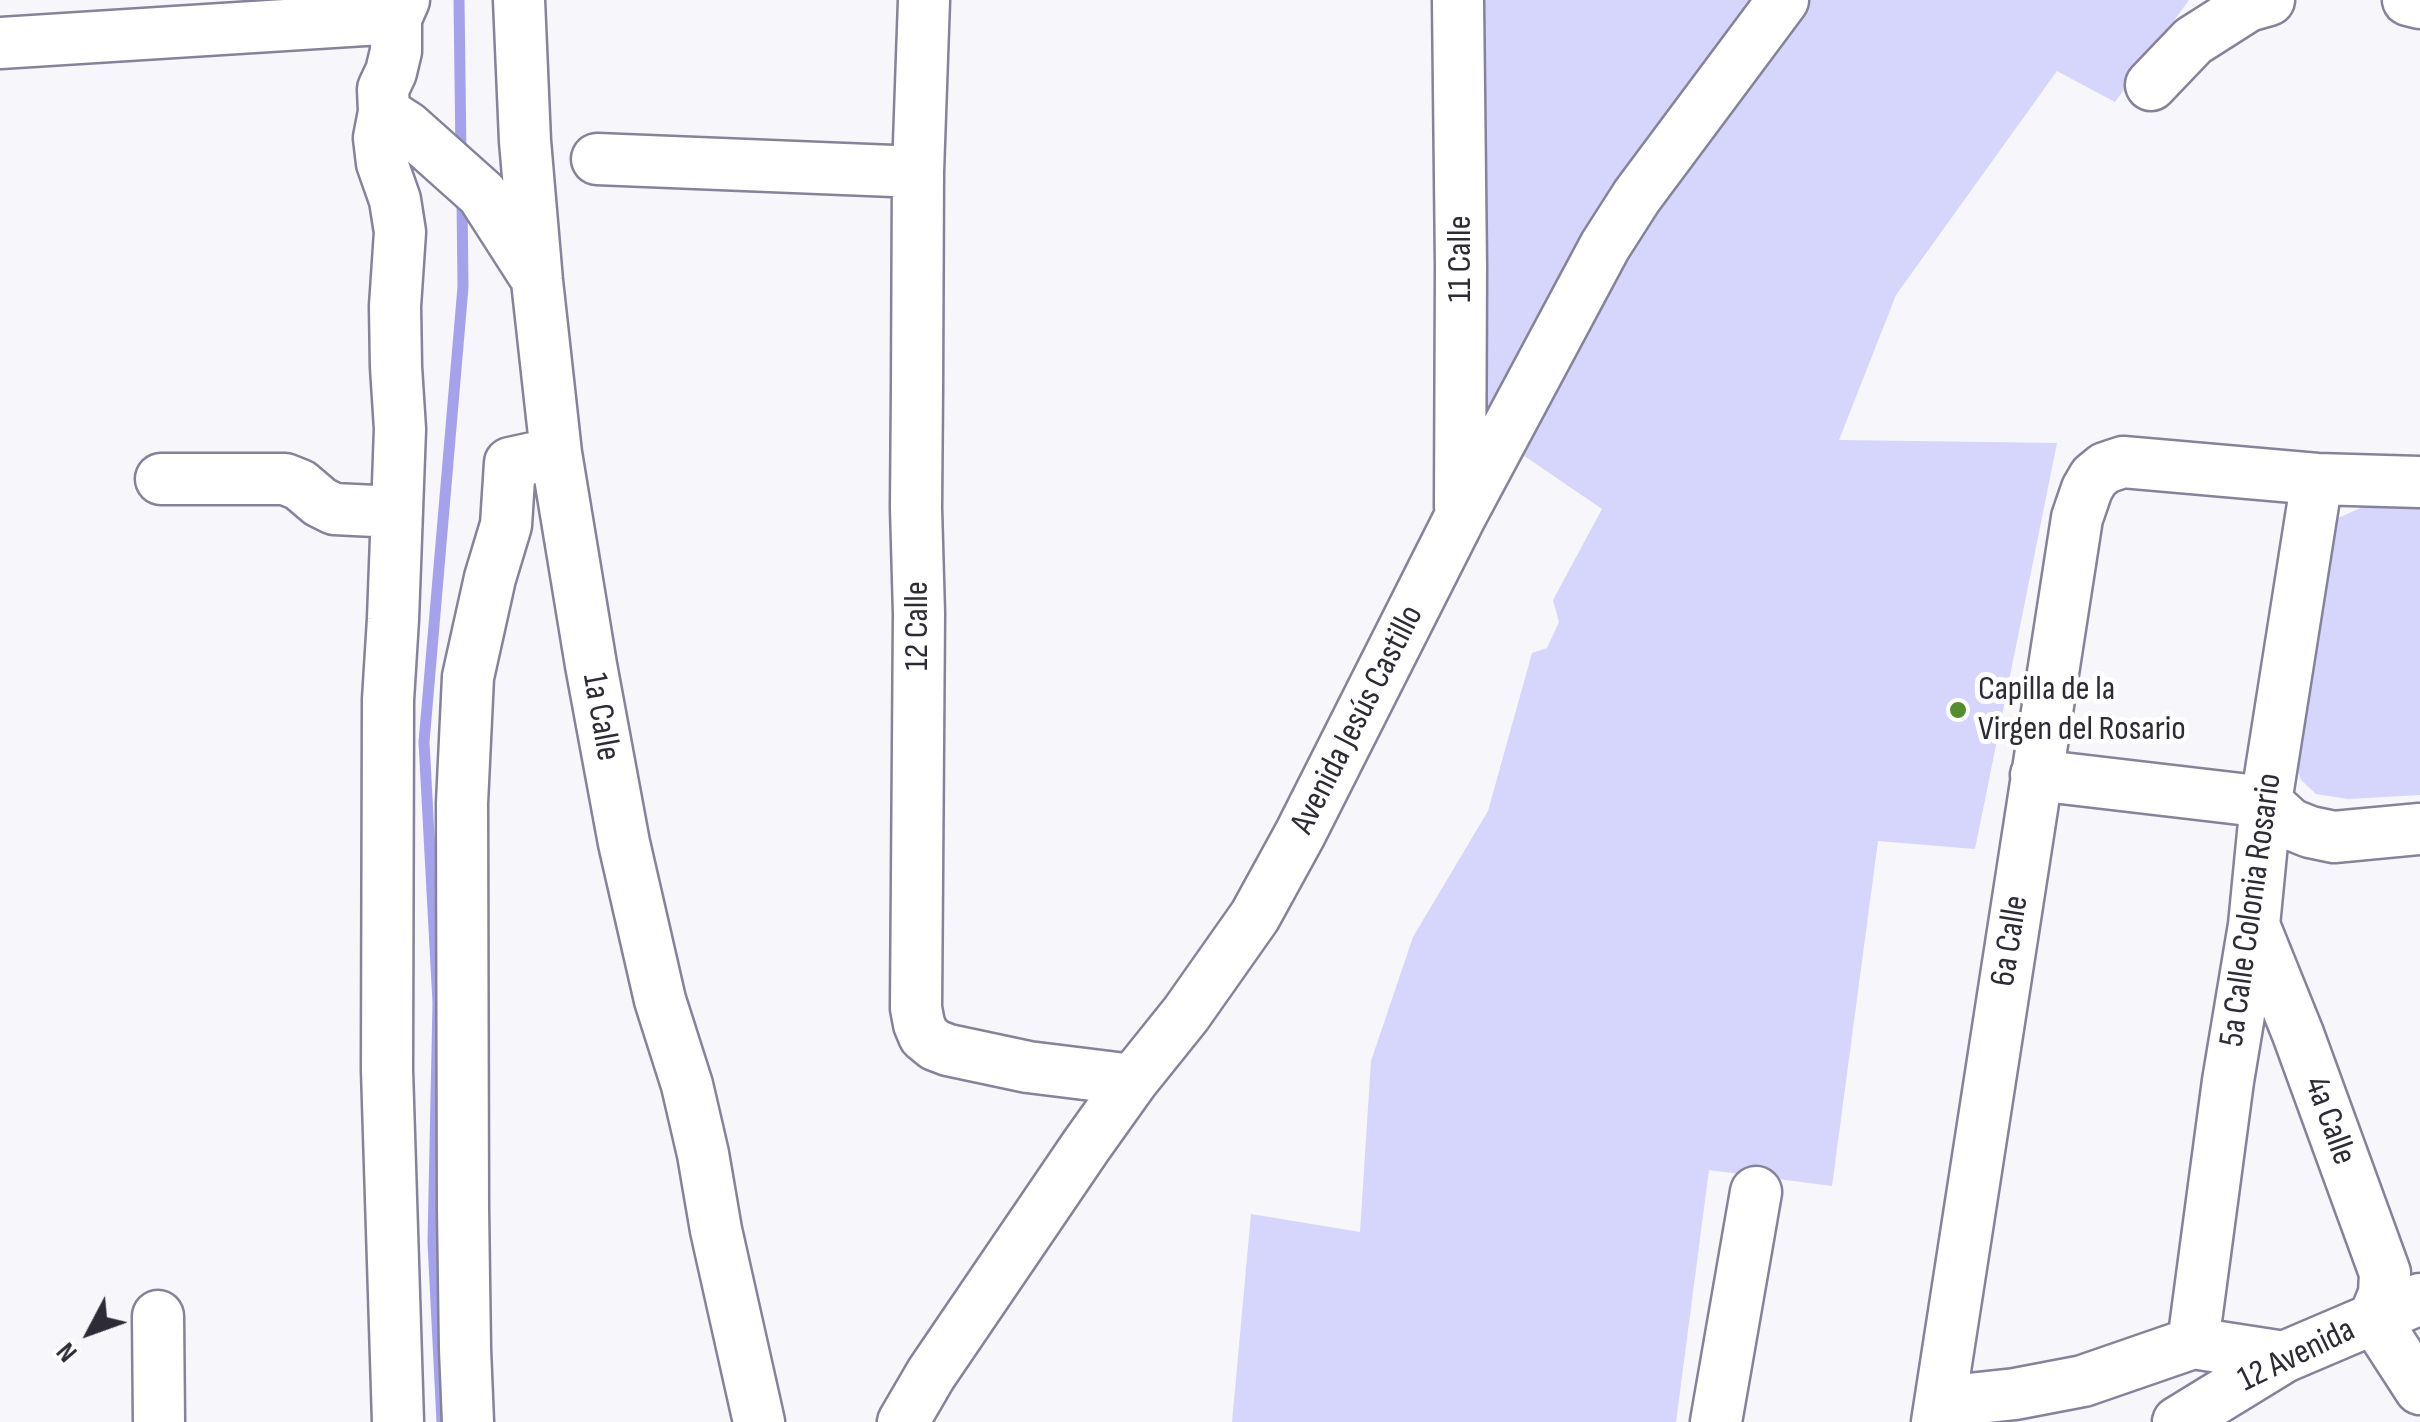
<!DOCTYPE html>
<meta charset="utf-8">
<style>
body{margin:0}
#map{position:relative;width:2420px;height:1422px;overflow:hidden;background:#f6f6fb;font-family:"Sofia Sans Condensed",sans-serif}
canvas{display:block}
.north{position:absolute;left:40px;top:1282px;width:100px;height:100px;-webkit-text-stroke:8px #fff;paint-order:stroke;rotate:229deg;font-size:28px;font-weight:700;line-height:40px;text-align:center;color:#2d2c36}
.north::after{content:'';display:block;margin:auto;width:35px;height:45px;background:#2d2c36;clip-path:polygon(50% 0,100% 100%,50% 72%,0 100%)}
</style>
<div id="map">
<canvas width="2420" height="1422"></canvas>
<div class="north">N</div>
</div>
<script>
const g = document.querySelector('canvas').getContext('2d');
g.lineJoin = 'round';
function fill(path, color) {
  g.fillStyle = color;
  g.fill(path, 'evenodd');
}
function shape(rows) {
  const path = new Path2D();
  for (const r of rows) {
    path.moveTo(r[0], r[1]);
    for (let i = 2; i < r.length; i += 2) path.lineTo(r[i], r[i + 1]);
  }
  return path;
}
function stroke(path, color, width, dash) {
  g.strokeStyle = color;
  g.lineWidth = width;
  g.lineCap = dash ? 'butt' : 'round';
  g.setLineDash(dash || []);
  g.stroke(path);
}
function label(font, color, halo, rows, align = 'center') {
  g.font = font + ' "Sofia Sans Condensed",sans-serif';
  g.lineWidth = 10;
  g.setLineDash([]);
  g.textBaseline = 'middle';
  g.strokeStyle = halo;
  g.fillStyle = color;
  for (const [text, x, y, turn = 0] of rows) {
    g.save();
    g.translate(x, y);
    g.rotate((+turn || 0) * Math.PI / 180);
    g.textAlign = isNaN(turn) ? turn : align;
    if (halo) g.strokeText(text, 0, 0);
    g.fillText(text, 0, 0);
    g.restore();
  }
}
fill(shape([
 [1473,0,2189,0,2115,102,2057,71,1896,295,1839,440,2057,443,1975,849,1878,841,1832,1186,1709,1170,1676,1422,1232,1422,1251,1214,1360,1232,1371,1061,1413,937,1488,811,1532,653,1547,648,1559,622,1553,600,1602,509,1479,425],
 [2420,500,2420,795,2348,799,2316,794,2301,780,2295,761,2323,536,2338,518,2374,502]
]), '#d6d5fc');
stroke(shape([
 [459,0,461,155],
 [442,1422,433,1242,438,1003,424,742,463,287,462,199]
]), '#a5a1eb', 11);
const minor = shape([
 [519,0,525,141,537,281,556,453,591,665,624,843,660,1000,687,1085,703,1154,716,1230,759,1422],
 [924,0,918,172,917,389,916,508,919,614,916,1008,919,1024,924,1036,935,1045,948,1050,1028,1067,1133,1080],
 [1458,0,1461,267,1460,507],
 [2408,0,2420,3],
 [0,43,396,18],
 [2151,85,2193,41,2248,6,2269,0],
 [384,112,407,127,482,194,532,272],
 [597,159,918,172],
 [161,479,285,479,300,485,320,502,334,509,396,512],
 [2036,775,2266,802,2290,824,2310,832,2334,837,2420,829],
 [2254,925,2298,1034,2385,1273,2384,1294,2374,1318],
 [158,1316,159,1422],
 [2374,1318,2420,1389],
 [2193,1343,2228,1081,2254,925,2266,802,2317,479],
 [1941,1402,2015,1394,2083,1381,2193,1343,2284,1357],
 [398,1422,387,1070,388,700,393,619,400,429,396,367,395,306,400,232,395,200,382,163,379,138,384,112,383,89,391,72,396,51,396,18,404,0],
 [468,1422,465,1349,463,1208,462,803,468,677,490,578,506,525,510,463,556,453],
 [903,1422,931,1374,1086,1146,1133,1080,1186,1014,1255,916,1300,834,1460,517,1605,246,1637,196,1783,0],
 [1716,1422,1756,1192],
 [1937,1422,2077,518,2087,489,2094,477,2105,468,2123,462,2317,479,2420,482],
 [2178,1422,2284,1357,2420,1299]
]);
stroke(minor, '#84839a', 55);
stroke(minor, '#fff', 50);
for (const [x, y, r, color] of [
 [1958,710,10,"#518e2e"]
]) {
  const dot = new Path2D();
  dot.arc(x, y, r, 0, 2 * Math.PI);
  g.fillStyle = color;
  g.fill(dot);
  stroke(dot, '#fff', 4);
}
label('35px', '#2d2c36', '#fff', [
 ["11 Calle",1461,259,-90],
 ["12 Calle",918,626,-90],
 ["1a Calle",600,717,80],
 ["Avenida Jesús Castillo",1358,720,-63],
 ["5a Calle Colonia Rosario",2252,910,-82],
 ["6a Calle",2011,941,-81],
 ["4a Calle",2329,1121,70],
 ["12 Avenida",2297,1356,-26]
]);
label('35px', '#2d2c36', '#fff', [
 ["Capilla de la",1978,690],
 ["Virgen del Rosario",1978,730]
], 'left');
</script>
